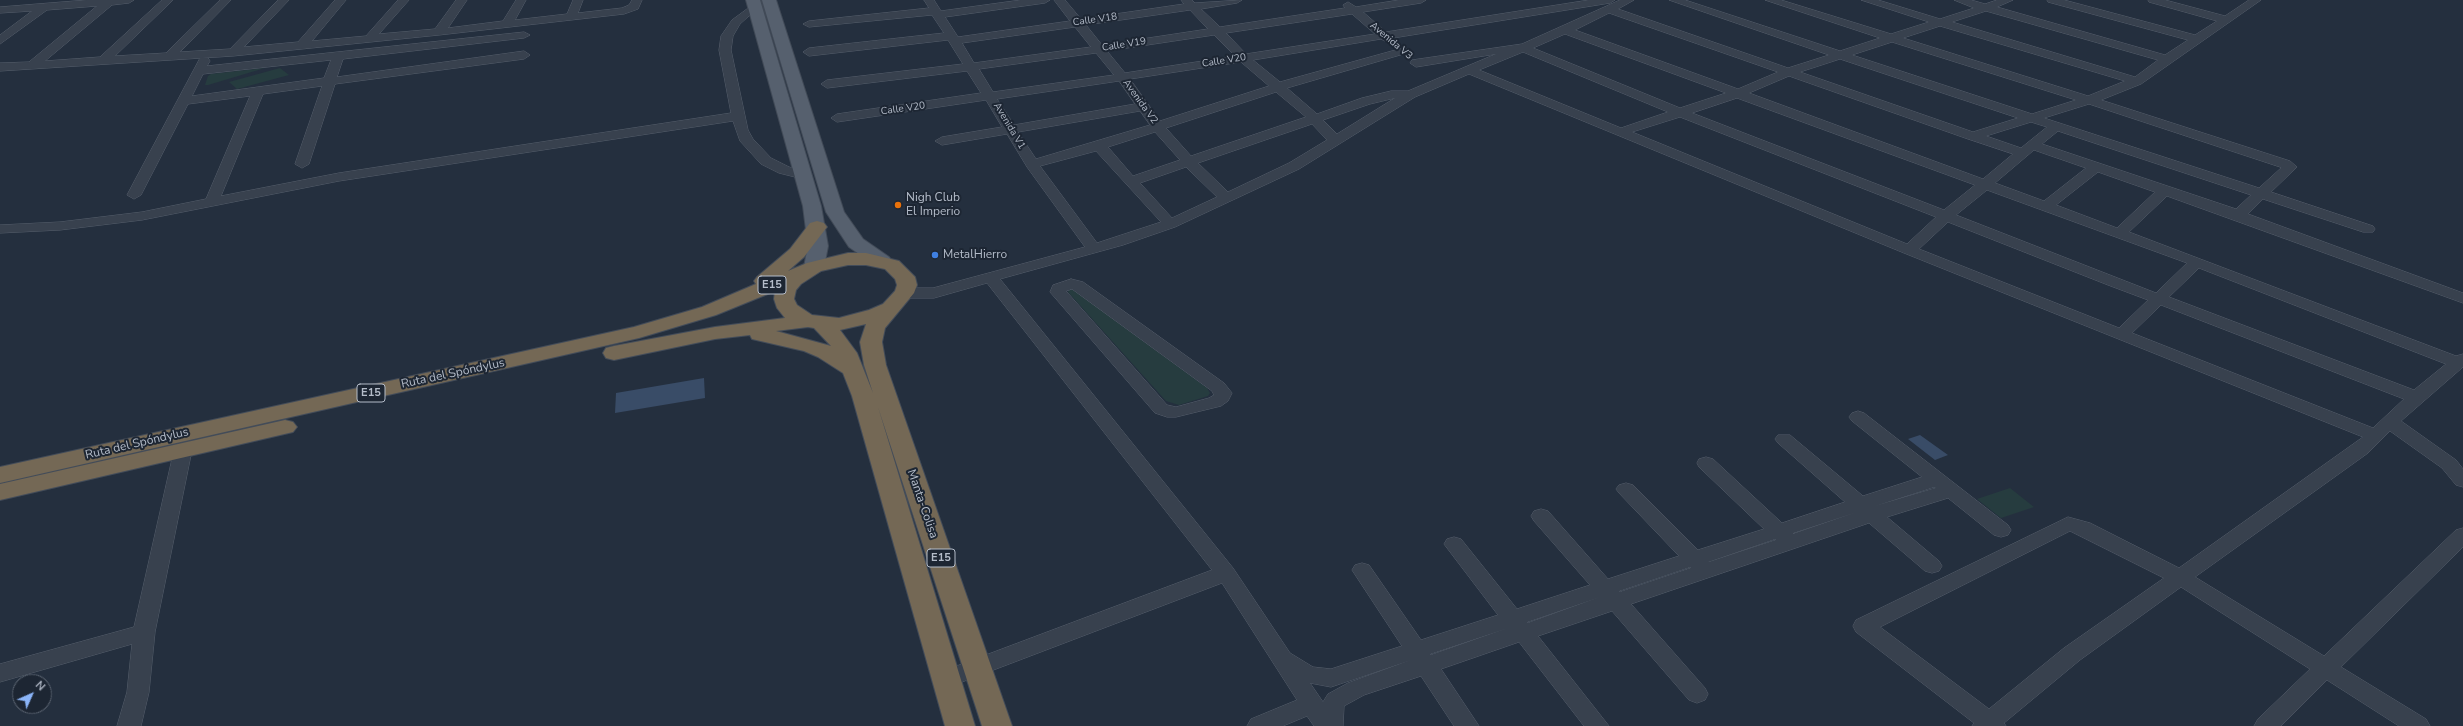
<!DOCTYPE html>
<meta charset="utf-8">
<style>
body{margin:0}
#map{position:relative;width:2463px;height:726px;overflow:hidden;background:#242f3e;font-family:"Nunito Sans",sans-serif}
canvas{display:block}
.north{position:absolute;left:12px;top:674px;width:40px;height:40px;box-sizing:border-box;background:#1d2633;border:1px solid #59626f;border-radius:50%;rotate:45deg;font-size:11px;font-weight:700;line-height:16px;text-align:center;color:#b4bcc9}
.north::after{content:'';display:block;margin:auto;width:14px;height:18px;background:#8ab4f8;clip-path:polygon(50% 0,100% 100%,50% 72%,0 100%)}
</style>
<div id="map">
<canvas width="2463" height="726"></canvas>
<div class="north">N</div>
</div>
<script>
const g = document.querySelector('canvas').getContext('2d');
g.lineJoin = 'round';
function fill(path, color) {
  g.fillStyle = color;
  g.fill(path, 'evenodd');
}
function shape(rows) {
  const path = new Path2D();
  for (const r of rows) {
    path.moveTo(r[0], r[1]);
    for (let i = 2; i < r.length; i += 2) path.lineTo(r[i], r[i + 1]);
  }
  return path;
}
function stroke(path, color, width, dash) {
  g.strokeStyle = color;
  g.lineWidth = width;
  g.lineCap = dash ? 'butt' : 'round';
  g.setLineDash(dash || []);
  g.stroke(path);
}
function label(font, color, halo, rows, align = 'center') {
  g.font = font + ' "Nunito Sans",sans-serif';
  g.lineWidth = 4;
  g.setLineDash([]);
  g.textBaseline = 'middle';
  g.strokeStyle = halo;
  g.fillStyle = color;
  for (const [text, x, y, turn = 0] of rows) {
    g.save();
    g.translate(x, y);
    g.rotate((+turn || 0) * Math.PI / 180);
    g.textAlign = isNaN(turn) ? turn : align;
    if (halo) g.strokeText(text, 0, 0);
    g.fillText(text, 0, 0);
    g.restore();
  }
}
fill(shape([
 [265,68,208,85,205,85,208,76,211,74],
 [280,68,289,75,237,89,229,82],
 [1069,290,1073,290,1207,388,1210,393,1208,396,1179,405,1166,401,1068,292],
 [2010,488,2034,507,2001,518,1977,499]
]), '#263c3f');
fill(shape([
 [704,378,705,398,615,413,616,393],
 [1920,435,1948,455,1935,460,1908,439]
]), '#394c67');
const street = shape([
 [87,0,134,0,129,3,112,5,45,61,100,57,162,0,173,0,115,56,166,53,220,0,231,0,180,52,230,49,278,0,289,0,244,47,298,42,335,0,346,0,312,41,366,36,398,0,409,0,379,34,435,29,456,0,467,0,448,28,503,21,516,0,526,0,515,20,567,14,573,0,583,0,578,13,622,8,629,5,632,0,642,0,638,9,624,14,439,35,233,56,0,71,0,63,29,62,97,6,47,10,0,44,0,35,32,11,0,13,0,7,87,0],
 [924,0,934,0,941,11,1021,0,1050,0,1045,3,945,17,958,37,1070,21,1054,0,1065,0,1081,19,1184,4,1181,0,1192,0,1195,3,1242,0,1237,3,1201,9,1220,27,1345,8,1343,5,1348,2,1356,7,1399,0,1426,0,1421,3,1363,12,1386,32,1589,0,1615,0,1610,3,1393,38,1393,42,1389,43,1381,39,1253,60,1280,82,1399,49,1407,49,1407,53,1287,88,1317,114,1362,98,1391,91,1408,91,1496,54,1416,67,1410,63,1412,60,1522,44,1620,0,1634,0,1618,9,1788,68,1829,55,1669,0,1685,0,1840,51,1880,38,1765,0,1781,0,1891,34,1929,22,1861,0,1878,0,1940,19,1974,8,1954,0,1971,0,1985,4,1997,0,2013,0,1997,7,2165,55,2188,40,2048,2,2047,0,2064,0,2195,35,2217,21,2149,2,2148,0,2165,0,2225,16,2249,0,2261,0,2141,84,2101,100,2290,161,2297,167,2271,192,2373,226,2375,229,2373,232,2363,232,2263,199,2248,214,2463,293,2463,303,2167,196,2129,232,2456,356,2463,354,2463,367,2401,421,2456,460,2463,469,2463,487,2456,485,2442,468,2390,431,2368,453,2195,577,2324,656,2456,530,2463,528,2463,547,2341,667,2426,719,2430,726,2399,726,2327,680,2281,726,2254,726,2258,719,2310,669,2181,587,2080,660,2004,723,2006,726,1972,726,1974,723,1856,632,1853,626,1856,620,2068,517,2090,523,2179,568,2363,437,1904,253,1469,74,1415,97,1299,169,1175,227,1123,245,1000,279,1233,568,1290,653,1313,667,1331,669,1402,646,1352,570,1355,565,1362,563,1369,565,1421,640,1498,615,1444,544,1447,539,1454,537,1461,539,1517,609,1590,585,1534,521,1531,516,1534,511,1541,509,1548,511,1608,579,1679,556,1619,493,1616,489,1619,485,1626,483,1633,485,1698,550,1764,529,1699,467,1697,463,1699,459,1706,457,1713,459,1782,523,1845,502,1778,443,1775,439,1778,435,1790,435,1863,496,1922,477,1852,421,1849,417,1852,413,1858,411,1864,413,2008,525,2011,530,2008,535,2001,537,1994,535,1948,498,1887,517,1939,561,1942,566,1939,571,1932,573,1925,571,1869,523,1631,604,1705,688,1708,694,1705,700,1697,703,1689,700,1612,611,1538,636,1609,726,1584,726,1519,642,1441,669,1479,726,1454,726,1421,676,1364,695,1344,706,1343,726,1314,726,1307,716,1283,726,1247,726,1251,719,1297,700,1222,583,954,685,946,688,938,685,935,679,938,673,1212,570,987,283,934,298,904,298,896,293,904,288,933,288,1085,247,1027,167,1007,134,942,145,935,141,942,137,1002,127,986,100,837,122,831,118,837,114,981,93,967,71,827,88,821,84,827,80,963,64,948,40,809,56,803,52,809,48,944,33,932,15,809,27,803,24,809,21,929,8,924,0],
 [1190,10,1208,29,1102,45,1086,25,1190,10],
 [1986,11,2158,60,2135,77,1952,22,1986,11],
 [1609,13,1778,72,1738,89,1575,30,1609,13],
 [1352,14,1375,34,1246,54,1226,33,1352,14],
 [1940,26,2125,81,2088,96,1903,38,1940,26],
 [1075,27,1091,47,974,63,962,43,1075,27],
 [1565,34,1726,93,1680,108,1533,48,1565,34],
 [1214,35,1235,56,1125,73,1107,51,1214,35],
 [1892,42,2076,100,2032,114,1852,55,1892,42],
 [1523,52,1668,112,1621,128,1479,70,1523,52],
 [1096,53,1114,75,993,92,979,69,1096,53],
 [1840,59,2018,118,1973,132,1800,72,1840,59],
 [1241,62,1269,86,1160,121,1130,79,1241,62],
 [1789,76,1968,139,2013,154,1983,179,1749,93,1789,76],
 [1119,81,1135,104,1014,125,997,99,1119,81],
 [1276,92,1306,117,1191,156,1166,128,1276,92],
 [1395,98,1337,134,1323,120,1370,104,1395,98],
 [1737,98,1975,185,1944,210,1692,113,1737,98],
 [2089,104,2280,167,2281,168,2259,188,2044,118,2089,104],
 [1140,111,1150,125,1036,159,1018,132,1140,111],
 [1680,117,1936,217,1907,244,1632,132,1680,117],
 [2031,122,2047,127,2021,148,1986,136,2031,122],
 [1312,124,1327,140,1289,163,1228,192,1198,163,1312,124],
 [2058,131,2251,195,2236,209,2042,144,2058,131],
 [1155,132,1180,160,1133,176,1108,147,1155,132],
 [2034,150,2086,168,2044,201,1995,183,2034,150],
 [1096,151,1161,222,1097,243,1040,166,1096,151],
 [1186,167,1217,197,1172,218,1140,183,1186,167],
 [2098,172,2155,192,2117,228,2056,205,2098,172],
 [1987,190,2187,263,2156,293,1956,215,1987,190],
 [1948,222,2108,285,2148,300,2119,328,1919,249,1948,222],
 [2199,268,2446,364,2414,390,2169,297,2199,268],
 [2161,305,2404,399,2373,428,2132,333,2161,305],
 [1934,487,1936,488,1875,506,1934,487],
 [1857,512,1793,534,1793,533,1857,512],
 [2070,531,2164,578,2064,648,1989,709,1880,627,2070,531],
 [1776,540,1709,562,1708,562,1775,539,1776,540],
 [1691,568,1620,592,1619,591,1690,567,1691,568],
 [1600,597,1528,623,1527,622,1600,597],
 [1508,628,1431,655,1430,654,1508,628],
 [1411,660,1348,683,1328,694,1323,702,1310,683,1331,687,1411,660],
 [755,3,760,6,740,24,733,36,731,50,748,130,753,139,771,158,789,167,808,172,810,175,808,178,803,179,779,173,761,164,740,141,733,121,339,181,142,220,60,230,0,233,0,225,60,222,142,212,206,199,250,96,188,104,141,195,134,199,127,195,200,58,208,58,210,61,207,66,524,32,530,35,524,38,343,59,337,77,524,51,530,55,524,59,335,84,309,164,302,168,295,164,322,86,263,94,221,196,339,173,731,113,719,50,721,36,732,20,755,3],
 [331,60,324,78,192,96,203,74,331,60],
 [1071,279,1083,282,1224,383,1232,393,1228,401,1221,406,1176,417,1167,417,1155,413,1050,292,1053,285,1071,279],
 [1072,289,1212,391,1214,395,1209,398,1176,407,1167,405,1066,291,1072,289],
 [183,444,190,446,192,450,155,632,149,692,141,726,117,726,127,692,132,644,0,682,0,664,134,627,174,450,176,446,183,444]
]);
const primary = shape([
 [746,0,760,0,821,206,828,246,824,267,821,271,814,273,807,271,804,267,808,246,803,206,746,0],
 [762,0,776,0,844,212,863,239,889,257,892,261,889,265,882,267,875,265,849,247,826,212,762,0]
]);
const highway = shape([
 [817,221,824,223,827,227,804,257,788,271,807,263,848,253,866,253,899,261,915,277,917,285,914,293,885,328,882,342,886,365,1012,726,982,726,878,407,975,726,945,726,852,396,843,373,818,357,804,351,752,339,750,335,715,339,614,360,606,358,603,353,606,348,614,346,715,327,785,318,777,308,774,299,775,291,716,315,639,338,0,483,0,467,634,327,702,307,756,284,754,281,757,277,790,249,810,223,817,221],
 [848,265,866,265,885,269,895,279,897,285,895,291,883,304,869,310,839,318,812,315,797,305,794,299,796,290,801,284,821,271,848,265],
 [866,324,860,342,864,365,873,393,857,353,840,330,866,324],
 [808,327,814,328,831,346,776,331,808,327],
 [285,420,293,422,297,427,293,432,0,500,0,484,285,420]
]);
stroke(street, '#565f6c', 1);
stroke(primary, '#414a57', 2);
stroke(highway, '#434c59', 2);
fill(street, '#38414e');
fill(primary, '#56606e');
fill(highway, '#746855');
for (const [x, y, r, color] of [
 [898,205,4,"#e8710a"],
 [935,255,4,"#3f7fe0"]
]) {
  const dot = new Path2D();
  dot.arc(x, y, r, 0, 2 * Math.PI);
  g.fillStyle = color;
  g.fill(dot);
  stroke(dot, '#1d2633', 1.5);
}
label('10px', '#b4bcc9', '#1d2633', [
 ["Calle V18",1095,20,-8],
 ["Avenida V3",1391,41,40],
 ["Calle V19",1124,45,-9],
 ["Calle V20",1224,61,-9],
 ["Avenida V2",1140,102,54],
 ["Calle V20",903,109,-8],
 ["Avenida V1",1009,126,59]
]);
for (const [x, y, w] of [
 [772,285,28],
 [371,393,28],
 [941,558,28]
]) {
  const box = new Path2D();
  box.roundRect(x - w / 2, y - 9, w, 18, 3);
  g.fillStyle = '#1d2633';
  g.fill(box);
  stroke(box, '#b4bcc9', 1);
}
label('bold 11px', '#b4bcc9', null, [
 ["E15",772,285],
 ["E15",371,393],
 ["E15",941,558]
]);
label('12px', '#b4bcc9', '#1d2633', [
 ["Nigh Club",906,198],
 ["El Imperio",906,212],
 ["MetalHierro",943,255]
], 'left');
label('12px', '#b4bcc9', '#1d2633', [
 ["Ruta del Spóndylus",453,374,-12],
 ["Ruta del Spóndylus",137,444,-13],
 ["Manta-Colisa",922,504,71]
]);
</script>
